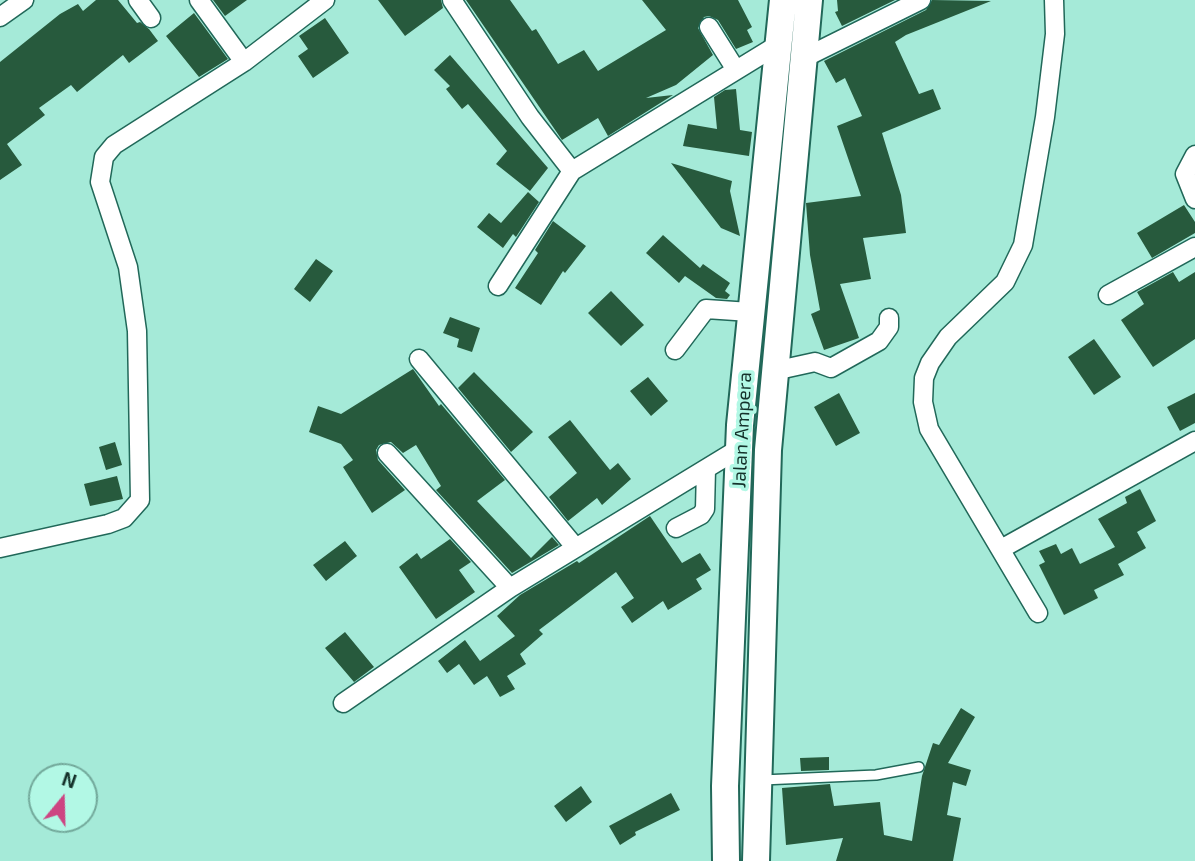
<!DOCTYPE html>
<style>
body{margin:0}
#map{position:relative;width:1195px;height:861px;overflow:hidden;background:#a5ead8;font-family:"Exo 2",sans-serif}
canvas{display:block}
.north{position:absolute;left:28px;top:763px;width:70px;height:70px;box-sizing:border-box;background:#b2f8e5;border:2px solid #73a99b;border-radius:50%;rotate:19deg;font-size:19px;font-weight:700;line-height:28px;text-align:center;color:#15322b}
.north::after{content:'';display:block;margin:auto;width:24px;height:32px;background:#cd4582;clip-path:polygon(50% 0,100% 100%,50% 72%,0 100%)}
</style>
<div id="map">
<canvas width="1195" height="861"></canvas>
<div class="north">N</div>
</div>
<script>
const g = document.querySelector('canvas').getContext('2d');
g.lineJoin = 'round';
function fill(path, color) {
  g.fillStyle = color;
  g.fill(path, 'evenodd');
}
function shape(rows) {
  const path = new Path2D();
  for (const r of rows) {
    path.moveTo(r[0], r[1]);
    for (let i = 2; i < r.length; i += 2) path.lineTo(r[i], r[i + 1]);
  }
  return path;
}
function stroke(path, color, width, dash) {
  g.strokeStyle = color;
  g.lineWidth = width;
  g.lineCap = dash ? 'butt' : 'round';
  g.setLineDash(dash || []);
  g.stroke(path);
}
function label(font, color, halo, rows, align = 'center') {
  g.font = font + ' "Exo 2",sans-serif';
  g.lineWidth = 7;
  g.setLineDash([]);
  g.textBaseline = 'middle';
  g.strokeStyle = halo;
  g.fillStyle = color;
  for (const [text, x, y, turn = 0] of rows) {
    g.save();
    g.translate(x, y);
    g.rotate((+turn || 0) * Math.PI / 180);
    g.textAlign = isNaN(turn) ? turn : align;
    if (halo) g.strokeText(text, 0, 0);
    g.fillText(text, 0, 0);
    g.restore();
  }
}
fill(shape([
 [96,0,118,0,137,23,140,22,149,29,158,41,129,63,123,55,77,92,71,85,39,108,45,115,7,144,22,165,0,180,0,62,60,14,78,4,83,11],
 [213,0,247,0,225,16],
 [378,0,441,0,443,8,405,36],
 [466,0,510,0,532,31,536,29,558,64,584,50,598,71,666,30,642,0,738,0,752,27,747,30,753,42,736,49,718,20,709,16,704,17,698,28,713,55,676,85,646,98,673,95,608,136,598,118,562,140],
 [837,0,895,0,842,26,835,12,838,11],
 [932,0,991,1,906,35,895,42,919,94,933,89,941,109,882,133,901,195,906,233,863,238,871,279,840,284,859,338,824,350,811,314,820,310,810,255,806,203,861,196,837,126,862,116,845,78,836,83,824,61,926,10],
 [194,13,228,59,199,77,166,36],
 [325,18,349,53,313,78,298,56,308,49,299,36],
 [450,55,548,168,530,191,496,164,507,151,468,104,462,109,446,89,450,86,434,70],
 [736,89,740,130,752,132,749,156,683,146,688,124,717,129,714,97,725,90],
 [671,163,732,181,730,191,740,236,721,228],
 [528,192,539,202,516,237,513,234,503,248,477,227,489,213,501,223],
 [1184,205,1195,222,1195,233,1152,258,1137,233],
 [553,221,586,246,565,273,563,271,541,305,515,288,538,253,535,250],
 [663,235,700,268,703,264,730,283,725,291,730,295,727,299,716,298,685,276,679,283,646,253],
 [316,259,333,271,310,302,294,289],
 [1173,272,1179,282,1195,272,1195,339,1153,367,1121,320,1144,304,1137,292],
 [611,291,644,325,621,346,588,313],
 [450,317,480,328,472,352,457,347,459,339,443,333],
 [1094,339,1121,377,1094,395,1068,357],
 [413,369,439,406,441,404,505,480,477,501,531,558,552,537,559,545,512,573,436,490,441,486,416,445,403,453,391,442,379,445,376,450,378,460,405,490,372,513,343,467,353,460,341,444,309,432,318,406,341,414],
 [474,372,533,432,511,452,458,388],
 [648,377,668,401,651,416,630,391],
 [839,393,860,433,836,446,814,407],
 [1195,393,1195,423,1180,431,1167,407],
 [570,420,610,470,618,463,631,479,602,505,597,498,568,521,549,497,577,473,548,437],
 [115,442,122,465,106,470,99,447],
 [117,476,123,499,90,506,84,484],
 [1140,489,1156,521,1137,532,1146,548,1118,564,1124,575,1094,590,1098,598,1064,615,1039,565,1045,562,1039,551,1056,544,1061,554,1072,548,1080,564,1115,547,1098,519,1127,503,1125,497],
 [650,516,682,563,700,553,711,570,696,579,702,589,668,610,663,601,632,623,621,607,634,598,616,572,539,630,543,634,520,654,526,664,507,676,515,689,500,697,487,676,474,685,459,664,447,673,438,661,465,640,480,661,515,636,497,616,520,595,577,561,579,563],
 [450,539,471,562,459,570,475,592,436,619,399,567,417,553,421,559],
 [345,541,357,556,326,581,313,565],
 [345,632,374,667,354,682,325,648],
 [961,708,975,717,948,763,971,770,966,786,953,782,947,815,961,818,953,861,836,861,843,838,786,845,782,788,830,784,834,806,880,802,884,835,912,841,922,776,933,743,939,745],
 [829,757,829,770,801,771,800,758],
 [581,786,592,802,566,822,554,806],
 [671,793,680,810,635,832,636,835,620,845,609,826]
]), '#275a3d');
const lane = shape([
 [762,780,876,775,919,767]
]);
const street = shape([
 [138,0,151,18],
 [199,0,244,62],
 [452,0,530,117,572,171],
 [0,17,24,0],
 [709,27,736,70],
 [802,59,921,0],
 [1195,155,1185,174,1195,199],
 [498,286,572,171,779,44],
 [1108,295,1195,247],
 [675,350,706,309,750,312],
 [419,359,576,548],
 [774,371,815,362,831,368,879,341,889,327,889,318],
 [387,453,510,588],
 [676,528,701,515,705,509,706,469],
 [0,548,108,524,124,518,140,500,137,331,128,267,100,182,104,157,114,145,244,62,325,0],
 [1001,549,1195,441],
 [1038,613,929,429,923,402,924,378,930,363,948,337,1005,282,1023,245,1045,117,1055,34,1054,0],
 [343,703,510,588,740,448]
]);
const primary = shape([
 [726,861,725,786,740,425,783,0],
 [756,861,768,450,809,0]
]);
stroke(lane, '#216859', 12);
stroke(street, '#216859', 21);
stroke(primary, '#216859', 30);
stroke(lane, '#fff', 9);
stroke(street, '#fff', 18);
stroke(primary, '#fff', 26);
label('19px', '#15322b', '#b2f8e5', [
 ["Jalan Ampera",742,430,-87]
]);
</script>
